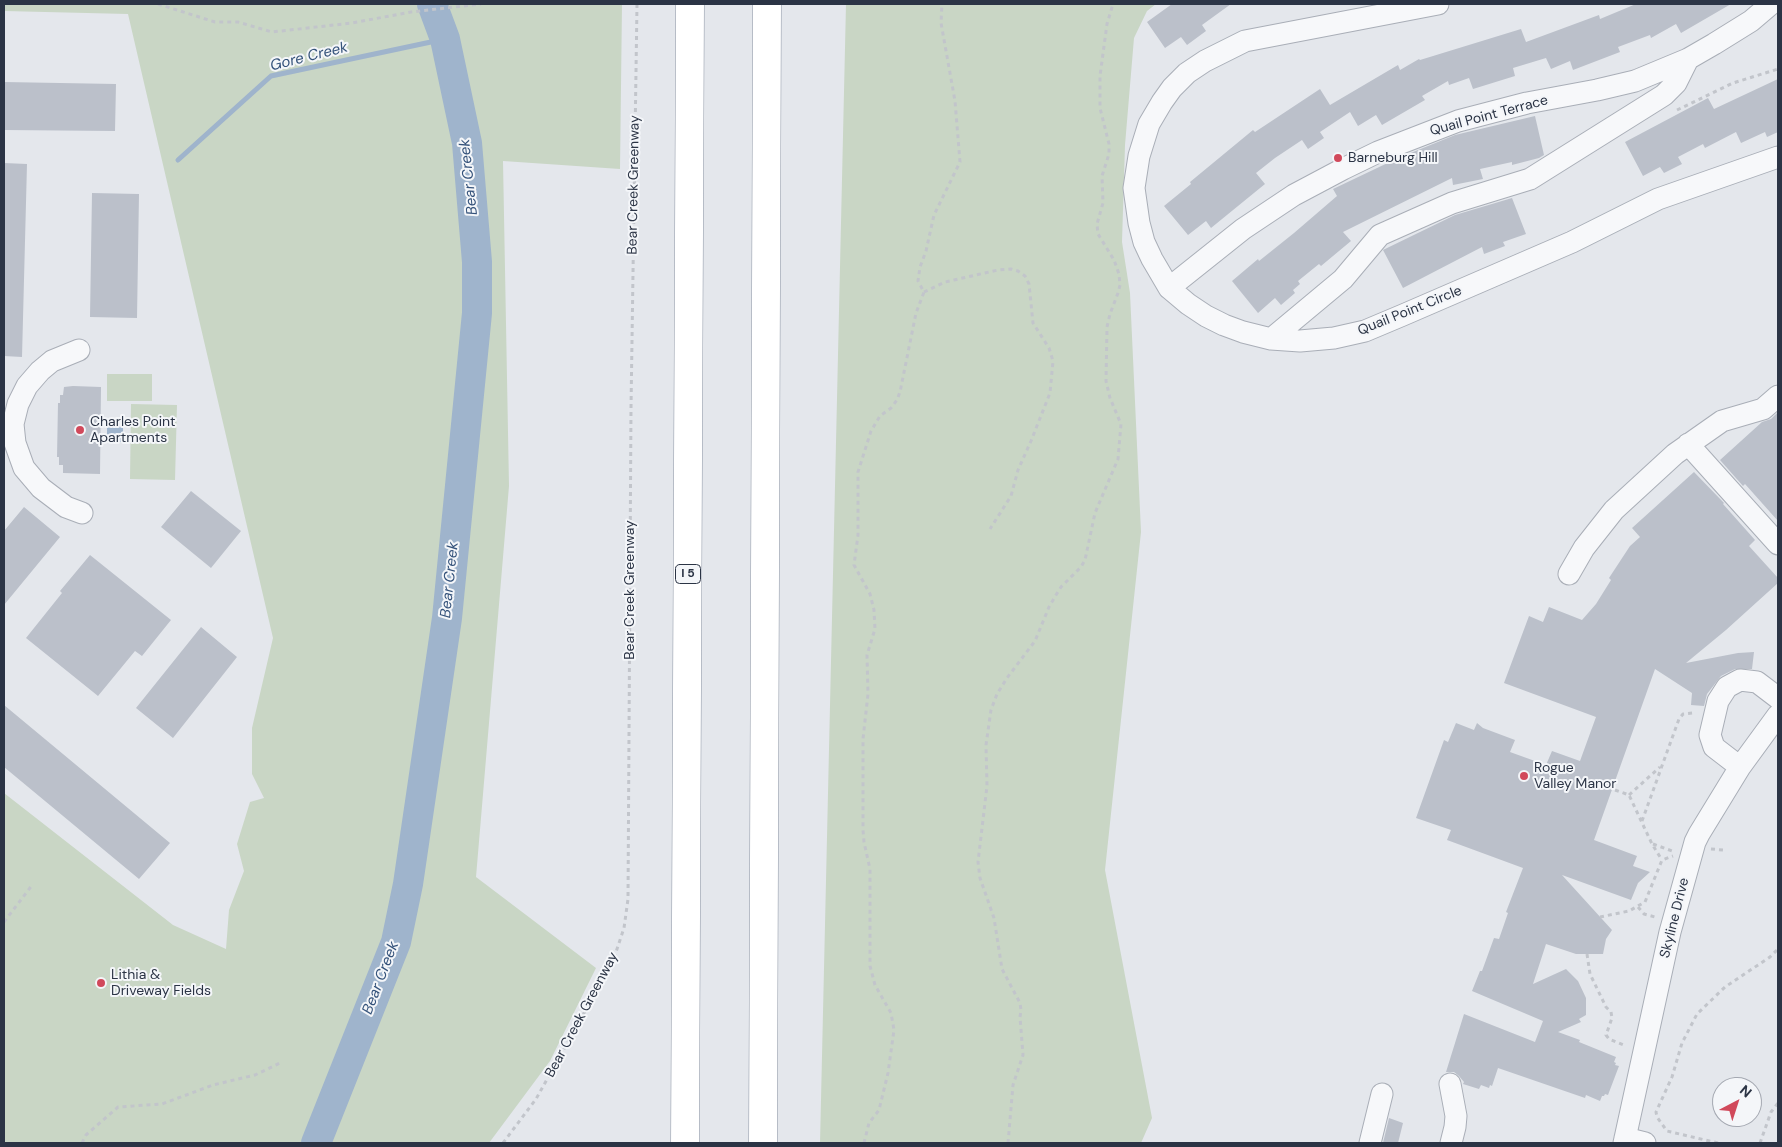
<!DOCTYPE html>
<style>
body{margin:0}
#map{position:relative;width:1782px;height:1147px;overflow:hidden;background:#e4e7ec;font-family:"DM Sans",sans-serif}
canvas{display:block}
.frame{position:absolute;inset:0;border:5px solid #2b3445;pointer-events:none}
.north{position:absolute;left:1712px;top:1077px;width:50px;height:50px;box-sizing:border-box;background:#f4f6f9;border:1px solid #a4a8b1;border-radius:50%;rotate:40deg;font-size:14px;font-weight:700;line-height:20px;text-align:center;color:#2b3445}
.north::after{content:'';display:block;margin:auto;width:18px;height:22px;background:#d1495b;clip-path:polygon(50% 0,100% 100%,50% 72%,0 100%)}
</style>
<div id="map">
<canvas width="1782" height="1147"></canvas>
<div class="frame"></div>
<div class="north">N</div>
</div>
<script>
const g = document.querySelector('canvas').getContext('2d');
g.lineJoin = 'round';
function fill(path, color) {
  g.fillStyle = color;
  g.fill(path, 'evenodd');
}
function shape(rows) {
  const path = new Path2D();
  for (const r of rows) {
    path.moveTo(r[0], r[1]);
    for (let i = 2; i < r.length; i += 2) path.lineTo(r[i], r[i + 1]);
  }
  return path;
}
function stroke(path, color, width, dash) {
  g.strokeStyle = color;
  g.lineWidth = width;
  g.lineCap = dash ? 'butt' : 'round';
  g.setLineDash(dash || []);
  g.stroke(path);
}
function label(font, color, halo, rows, align = 'center') {
  g.font = font + ' "DM Sans",sans-serif';
  g.lineWidth = 4;
  g.setLineDash([]);
  g.textBaseline = 'middle';
  g.strokeStyle = halo;
  g.fillStyle = color;
  for (const [text, x, y, turn = 0] of rows) {
    g.save();
    g.translate(x, y);
    g.rotate((+turn || 0) * Math.PI / 180);
    g.textAlign = isNaN(turn) ? turn : align;
    if (halo) g.strokeText(text, 0, 0);
    g.fillText(text, 0, 0);
    g.restore();
  }
}
fill(shape([
 [4,4,622,4,620,169,503,161,509,486,476,877,596,968,550,1061,489,1143,4,1143,4,793,173,925,226,949,229,910,244,871,237,844,250,802,264,798,252,774,252,728,273,638,128,14,4,11],
 [846,4,1156,4,1147,11,1134,38,1125,145,1122,242,1130,293,1141,532,1105,870,1152,1118,1141,1143,820,1143],
 [107,374,152,374,152,401,107,401],
 [131,404,177,405,175,480,130,479]
]), '#c9d6c5');
fill(shape([
 [107,419,123,419,123,442,107,442]
]), '#9fb4cc');
stroke(shape([
 [178,160,271,76,445,39]
]), '#9fb4cc', 5);
stroke(shape([
 [316,1143,396,942,408,884,447,618,477,313,477,262,467,143,445,39,432,4]
]), '#9fb4cc', 30);
fill(shape([
 [1172,4,1231,4,1202,25,1206,31,1187,45,1181,37,1165,48,1147,22],
 [1636,4,1731,4,1681,33,1676,24,1651,38,1650,35,1618,47,1620,52,1573,70,1570,61,1551,69,1546,58,1513,68,1515,76,1473,89,1469,78,1449,85,1448,81,1422,96,1425,100,1382,125,1376,115,1358,126,1350,112,1320,132,1324,138,1308,149,1302,140,1275,158,1256,173,1265,184,1211,228,1206,221,1188,235,1164,206,1191,184,1190,182,1253,130,1255,132,1320,89,1330,105,1398,65,1400,70,1419,59,1420,60,1521,29,1526,42,1599,15,1600,19],
 [1778,79,1778,132,1767,137,1765,132,1741,143,1736,132,1705,148,1703,144,1678,157,1682,164,1664,173,1660,167,1643,176,1625,142,1708,98,1714,109],
 [4,82,116,84,115,131,4,130],
 [1535,116,1544,155,1539,158,1512,165,1512,162,1480,169,1483,179,1453,185,1452,178,1343,232,1351,241,1321,266,1319,264,1298,281,1300,284,1293,290,1295,293,1281,305,1275,298,1258,313,1232,281,1258,259,1259,261,1294,233,1337,196,1333,189,1396,159,1455,135],
 [4,163,27,164,22,357,4,356],
 [92,193,139,194,137,318,90,317],
 [1512,198,1526,234,1503,242,1505,246,1484,254,1482,247,1403,288,1383,250,1385,249,1455,215],
 [73,386,101,387,100,474,63,473,63,465,59,465,59,457,57,457,58,403,60,403,60,395,63,395,64,387],
 [1778,412,1778,521,1745,484,1743,486,1720,460,1762,422,1771,419],
 [1694,472,1724,503,1723,504,1755,540,1749,546,1778,578,1778,583,1726,630,1686,663,1738,653,1754,652,1752,669,1735,669,1721,676,1707,694,1704,706,1691,705,1692,693,1655,669,1594,840,1637,856,1633,866,1650,872,1638,883,1631,900,1562,875,1612,930,1606,939,1603,954,1576,954,1546,944,1533,984,1566,969,1578,981,1586,998,1586,1015,1579,1019,1581,1022,1558,1032,1580,1040,1579,1042,1616,1057,1614,1062,1616,1063,1615,1065,1619,1066,1608,1095,1605,1094,1604,1096,1602,1096,1600,1101,1586,1095,1585,1098,1498,1068,1492,1086,1490,1085,1489,1088,1481,1085,1479,1089,1463,1084,1464,1082,1459,1076,1454,1072,1446,1072,1464,1014,1535,1042,1543,1021,1472,991,1480,971,1482,971,1494,938,1499,939,1508,913,1506,912,1523,868,1447,840,1451,830,1416,818,1444,740,1448,742,1456,723,1474,730,1477,723,1483,728,1515,740,1510,752,1546,765,1552,751,1580,761,1596,717,1504,683,1529,616,1543,622,1549,607,1582,620,1596,604,1611,580,1609,578,1630,546,1640,537,1632,528],
 [191,491,241,531,211,568,161,527],
 [24,507,60,537,4,605,4,531],
 [90,555,171,620,142,656,135,651,98,696,26,638,62,593,60,591],
 [201,627,237,657,173,738,136,708],
 [4,705,170,843,139,879,4,767],
 [1389,1118,1403,1123,1398,1143,1383,1143]
]), '#bbc0ca');
const minor = shape([
 [1438,4,1245,41,1205,61,1187,73,1172,88,1162,102,1149,124,1139,156,1134,188,1139,223,1144,242,1152,259,1169,288,1188,304,1206,316,1224,325,1243,332,1271,339,1300,341,1334,338,1365,331,1403,315,1572,242,1658,199,1778,157],
 [1169,288,1243,229,1294,195,1343,169,1378,152,1458,121,1527,103,1597,90,1635,81,1688,59,1714,44,1751,21,1771,4],
 [1271,339,1343,279,1380,235,1452,203,1530,179,1664,95,1676,83,1688,59],
 [79,350,52,361,40,371,27,386,18,404,13,424,15,443,24,468,41,488,66,507,82,513],
 [1688,444,1778,544],
 [1569,574,1584,548,1614,510,1675,454,1722,421,1763,409,1778,396],
 [1740,767,1714,747,1710,735,1718,701,1727,687,1740,680,1757,682,1778,698],
 [1450,1084,1456,1116,1455,1127,1451,1143],
 [1625,1138,1645,1143],
 [1370,1143,1382,1094],
 [1624,1143,1670,932,1695,842,1699,834,1740,767,1778,715]
]);
const highway = shape([
 [685,1143,690,4],
 [763,1143,767,4]
]);
stroke(minor, '#a9aeb7', 23);
stroke(highway, '#8b94a3', 29);
stroke(shape([
 [158,4,215,22,238,22,272,32,352,23,411,12,481,4],
 [1677,110,1733,83,1778,69],
 [924,292,945,282,954,280,998,270,1011,269,1018,271,1025,276,1029,284,1033,323,1049,348,1053,361,1050,393,1031,441,1018,470,1011,496,990,529],
 [1615,790,1629,795,1652,844,1662,860],
 [1629,795,1660,767],
 [1642,821,1679,719,1683,714,1693,713],
 [1653,844,1675,852],
 [1711,849,1723,850],
 [1638,907,1644,914,1655,917],
 [1600,917,1629,911,1645,902,1662,860,1673,856],
 [4,922,33,884],
 [1587,954,1590,974,1606,1007,1611,1012,1612,1018,1606,1035,1609,1039,1626,1046],
 [82,1143,86,1135,118,1107,162,1104,213,1085,255,1075,282,1062],
 [503,1143,536,1099,603,979,615,955,624,928,628,899,631,408,637,4],
 [864,1143,869,1123,879,1110,888,1073,894,1030,891,1013,875,985,870,966,870,869,864,842,863,830,863,739,868,694,867,655,875,629,874,610,870,594,854,565,858,535,858,472,871,431,880,416,891,408,897,400,900,392,916,313,924,292,918,281,920,267,926,251,934,215,960,162,955,101,941,23,942,4],
 [1008,1143,1013,1085,1023,1055,1020,1017,1021,1010,1020,1003,1002,969,994,918,980,878,978,862,987,786,986,745,991,710,997,694,1007,678,1035,641,1049,607,1056,595,1061,587,1081,567,1085,560,1095,513,1118,459,1121,424,1110,398,1106,381,1107,327,1110,314,1118,293,1120,285,1119,274,1114,260,1098,234,1097,224,1103,203,1102,176,1109,154,1109,144,1100,108,1100,76,1107,24,1113,4],
 [1718,1143,1667,1131,1657,1117,1656,1112,1672,1077,1682,1043,1697,1014,1725,987,1770,957,1778,949],
 [1760,1143,1771,1112,1778,1103]
]), '#c2c5cb', 3, [4, 4]);
stroke(minor, '#f7f8fa', 21);
stroke(highway, '#fff', 28);
for (const [x, y, r, color] of [
 [1338,158,5,"#d1495b"],
 [80,430,5,"#d1495b"],
 [1524,776,5,"#d1495b"],
 [101,983,5,"#d1495b"]
]) {
  const dot = new Path2D();
  dot.arc(x, y, r, 0, 2 * Math.PI);
  g.fillStyle = color;
  g.fill(dot);
  stroke(dot, '#f4f6f9', 2);
}
for (const [x, y, w] of [
 [688,574,25]
]) {
  const box = new Path2D();
  box.roundRect(x - w / 2, y - 9.5, w, 19, 4);
  g.fillStyle = '#f4f6f9';
  g.fill(box);
  stroke(box, '#2b3445', 1);
}
label('bold 12px', '#2b3445', null, [
 ["I 5",688,574]
]);
label('14px', '#2b3445', '#f4f6f9', [
 ["Quail Point Terrace",1489,116,-15],
 ["Bear Creek Greenway",634,185,-89],
 ["Quail Point Circle",1410,311,-22],
 ["Bear Creek Greenway",630,590,-90],
 ["Skyline Drive",1675,918,-76],
 ["Bear Creek Greenway",582,1015,-62]
]);
label('14px', '#2b3445', '#f4f6f9', [
 ["Barneburg Hill",1348,158],
 ["Charles Point",90,422],
 ["Apartments",90,438],
 ["Rogue",1534,768],
 ["Valley Manor",1534,784],
 ["Lithia &",111,975],
 ["Driveway Fields",111,991]
], 'left');
label('italic 15px', '#34527a', '#f4f6f9', [
 ["Gore Creek",309,57,-14],
 ["Bear Creek",469,177,-96],
 ["Bear Creek",450,580,-84],
 ["Bear Creek",381,978,-69]
]);
</script>
